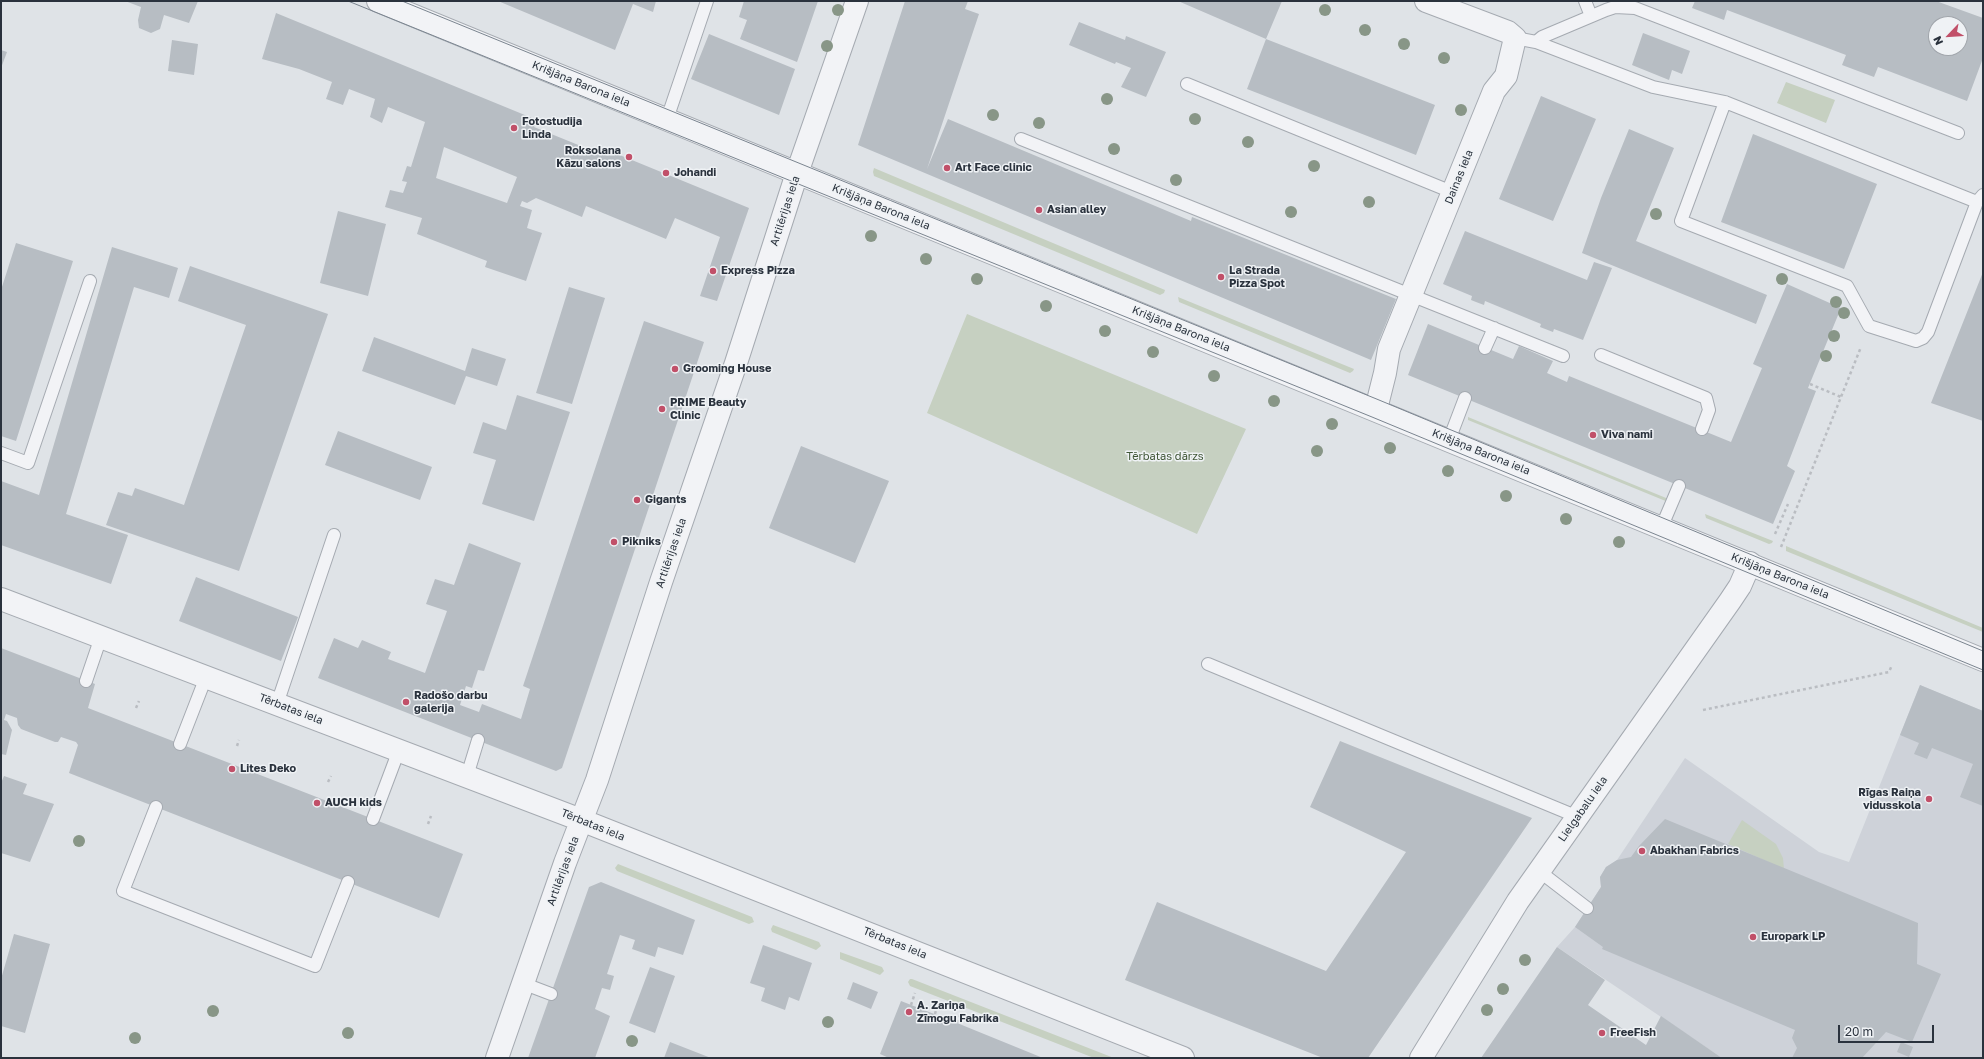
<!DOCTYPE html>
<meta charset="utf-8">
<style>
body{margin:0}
#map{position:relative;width:1984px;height:1059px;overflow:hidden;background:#dfe3e7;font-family:"Golos Text",sans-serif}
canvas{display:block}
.frame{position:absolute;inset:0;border:2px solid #2a323d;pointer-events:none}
.north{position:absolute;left:1928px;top:16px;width:40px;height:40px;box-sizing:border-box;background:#eff2f5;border:1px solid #a0a5ab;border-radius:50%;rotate:245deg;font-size:11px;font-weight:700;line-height:16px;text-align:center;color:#2a323d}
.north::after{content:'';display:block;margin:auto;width:14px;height:18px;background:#c15069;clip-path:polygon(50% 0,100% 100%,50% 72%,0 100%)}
.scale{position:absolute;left:1838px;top:1025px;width:96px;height:18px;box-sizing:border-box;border:2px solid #2a323d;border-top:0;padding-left:5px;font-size:12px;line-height:14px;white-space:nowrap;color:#2a323d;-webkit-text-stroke:3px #eff2f5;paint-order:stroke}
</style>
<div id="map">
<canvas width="1984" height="1059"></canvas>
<div class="frame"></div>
<div class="north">N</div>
<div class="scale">20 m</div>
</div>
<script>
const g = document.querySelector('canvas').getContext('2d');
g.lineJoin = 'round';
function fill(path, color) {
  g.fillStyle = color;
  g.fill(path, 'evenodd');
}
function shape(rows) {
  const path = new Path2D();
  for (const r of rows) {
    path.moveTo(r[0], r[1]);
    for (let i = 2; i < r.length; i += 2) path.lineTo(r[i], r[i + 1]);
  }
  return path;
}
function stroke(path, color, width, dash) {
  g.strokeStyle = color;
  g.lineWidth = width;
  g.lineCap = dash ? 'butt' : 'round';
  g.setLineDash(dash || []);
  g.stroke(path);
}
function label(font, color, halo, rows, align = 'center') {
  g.font = font + ' "Golos Text",sans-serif';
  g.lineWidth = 3;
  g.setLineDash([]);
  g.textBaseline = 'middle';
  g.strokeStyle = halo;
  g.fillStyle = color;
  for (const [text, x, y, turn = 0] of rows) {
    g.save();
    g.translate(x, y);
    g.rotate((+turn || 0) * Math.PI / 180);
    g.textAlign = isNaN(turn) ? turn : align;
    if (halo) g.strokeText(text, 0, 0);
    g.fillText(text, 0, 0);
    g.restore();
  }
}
fill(shape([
 [1920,685,1983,711,1983,1058,1722,1058,1557,947,1575,927,1601,887,1600,877,1606,867,1617,860,1685,758,1819,852,1849,862]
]), '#ced2d9');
fill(shape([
 [1786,82,1835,100,1826,123,1777,103],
 [874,168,1165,290,1164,293,1160,295,874,176,873,172],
 [1178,297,1354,369,1353,371,1350,373,1179,302],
 [967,314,1246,429,1197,534,927,413],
 [1468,417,1671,500,1668,502,1468,420],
 [1705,514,1773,541,1772,543,1769,544,1706,518],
 [1786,546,1983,628,1983,632,1786,551],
 [1742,820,1776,844,1783,858,1784,869,1728,844],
 [618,864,752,917,754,922,749,924,617,871,615,868],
 [773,925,819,942,821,946,816,950,772,932,771,929],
 [840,952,882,967,884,971,880,975,840,959],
 [910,979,912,979,1114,1058,1094,1058,910,986,908,982]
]), '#c6d0c1');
fill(shape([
 [125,1,198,1,189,23,164,15,160,29,151,33,139,28,138,20,141,7],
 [498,1,656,1,653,12,633,4,615,50],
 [744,1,818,1,797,62,740,39,747,20,739,17],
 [905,1,968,1,965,9,979,14,927,169,948,119,1191,221,1192,217,1396,299,1371,360,858,145],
 [1178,1,1282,1,1266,39,1435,105,1416,155,1247,89,1266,39],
 [1695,1,1936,1,1983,18,1983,58,1967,101,1878,67,1874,77,1842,65,1846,55,1727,10,1724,20,1692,8],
 [1936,24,1960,24,1960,48,1936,48],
 [276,13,537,120,534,127,603,155,605,149,749,208,717,301,700,296,720,237,675,218,666,239,586,206,582,217,536,198,527,203,522,201,520,206,532,210,527,228,542,233,526,281,485,267,487,261,417,234,422,218,385,207,390,190,403,193,407,182,402,181,407,166,411,167,425,122,388,107,382,123,370,117,375,99,349,89,343,105,326,99,332,82,299,69,262,59],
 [444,147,517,177,507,203,436,178],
 [1079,22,1125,40,1126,36,1166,52,1146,97,1121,87,1131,68,1116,62,1115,64,1069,45],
 [1643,33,1690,51,1682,74,1672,70,1669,80,1632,65],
 [709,34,795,69,779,115,691,79],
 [172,40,198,44,194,75,168,71],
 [1,50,7,52,1,68],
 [1541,96,1596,119,1553,221,1499,199],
 [1629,129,1674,148,1636,241,1767,295,1756,324,1582,253,1601,198],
 [1753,134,1877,184,1844,269,1721,222],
 [338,211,386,224,368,296,320,283],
 [1465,231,1587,280,1594,262,1612,268,1583,340,1554,329,1553,332,1540,327,1541,324,1485,301,1484,305,1476,302,1471,300,1472,296,1443,284],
 [16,243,73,261,16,441,1,436,1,290],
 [112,247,178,268,169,298,134,287,66,514,128,535,111,584,1,545,1,481,39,495],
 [190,266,328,314,239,571,106,525,118,492,132,496,135,488,184,505,246,325,178,301],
 [1983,272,1983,421,1931,403],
 [1787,284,1841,308,1808,388,1816,391,1787,466,1795,471,1773,524,1408,375,1428,324,1513,359,1519,346,1553,361,1547,373,1567,382,1569,376,1731,442,1762,368,1753,364],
 [569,287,605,298,572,404,536,393],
 [644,321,704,342,562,768,556,771,318,678,334,638,358,648,362,640,391,652,388,659,425,673,447,611,426,604,435,579,454,585,469,543,521,563,484,671,478,670,472,688,466,686,460,705,479,712,482,704,521,719,530,689,523,686],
 [374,337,465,371,472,348,506,359,497,386,466,376,455,405,362,371],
 [517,395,570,412,534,521,482,504,496,460,473,453,483,422,506,430],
 [338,431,432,467,420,500,325,465],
 [801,446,889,481,855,563,769,528],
 [196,577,298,617,281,661,179,621],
 [1,648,95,684,88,708,463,854,439,918,69,773,78,745,76,742,61,737,58,742,55,742,21,729,18,725,17,718,6,714,4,720,7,721,12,730,6,755,1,754],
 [1920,685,1983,711,1983,806,1960,797,1973,764,1932,748,1927,759,1914,754,1919,743,1900,735],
 [1340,741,1532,818,1368,1058,1323,1058,1125,980,1157,902,1326,971,1406,852,1310,807],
 [4,776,27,784,23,794,54,804,30,862,1,853,1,783],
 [1665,819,1918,923,1917,964,1941,974,1912,1042,1886,1032,1862,1058,1792,1058,1797,1048,1792,1038,1795,1030,1602,949,1603,947,1575,927,1601,887,1600,877,1606,867,1617,860,1631,857,1639,846],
 [601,882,695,920,683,955,658,947,655,957,632,949,635,940,620,935,607,974,614,976,610,990,602,988,595,1009,610,1016,595,1058,528,1058,589,887],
 [14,934,50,944,25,1033,1,1026,1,979],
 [763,945,812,963,799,1001,789,997,785,1010,761,1001,765,988,750,983],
 [1557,947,1605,980,1588,1005,1646,1045,1661,1016,1722,1058,1481,1058],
 [650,967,675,976,655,1033,629,1023],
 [853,982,878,992,871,1009,847,999],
 [901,1001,957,1023,1043,1058,889,1058,880,1054],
 [670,1042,711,1058,664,1058],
 [1901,1042,1913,1047,1909,1057,1897,1052]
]), '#b7bdc3');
const service = shape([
 [1585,1,1591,16],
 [1515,38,1536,42,1653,87,1725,102,1977,202],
 [1536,42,1542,37,1606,10,1615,7,1635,8,1958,133],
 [1187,84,1452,192],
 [1725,102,1681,221,1847,286,1869,326,1916,341,1923,338,1928,332,1977,202,1983,195],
 [667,119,707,1],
 [1021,139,1563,356],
 [1485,348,1494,328],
 [1601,355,1706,398,1709,410,1702,429],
 [1449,440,1465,398],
 [1,453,28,463,90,281],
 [1662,526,1679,486],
 [1208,664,1578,817],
 [86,681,101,637],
 [277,704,334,535],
 [180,744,206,677],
 [467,776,478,740],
 [156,807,123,891,315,966,348,882],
 [373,819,399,750],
 [1539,871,1587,908],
 [522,983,551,994]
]);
const minor = shape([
 [1376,409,1385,373,1389,349,1494,91,1506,76,1515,38,1508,32,1426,1],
 [1,599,581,820,1183,1058],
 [497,1058,565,863,597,780,661,582,736,363,797,173,857,1],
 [1421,1058,1518,901,1730,601,1740,586,1750,563]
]);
const tertiary = shape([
 [378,1,1983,660]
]);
stroke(service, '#a5aab1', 14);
stroke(minor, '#a5aab1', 24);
stroke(tertiary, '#a5aab1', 24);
stroke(shape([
 [1810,384,1841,397],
 [1775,534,1788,504],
 [1781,547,1861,347],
 [136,708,139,701],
 [1703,710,1889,672,1892,665],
 [237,746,239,740],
 [328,782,331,776],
 [428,824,431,816],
 [911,1005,915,993],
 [935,1014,938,1003],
 [957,1023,961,1012]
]), '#babdc2', 2.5, [3, 3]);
stroke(service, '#f2f3f6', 12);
stroke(minor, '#f2f3f6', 22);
stroke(tertiary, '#f2f3f6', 22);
stroke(shape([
 [348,1,1372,417,1983,670],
 [402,1,1379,400,1983,651]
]), '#7a848f', 1);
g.fillStyle = '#889687';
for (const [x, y] of [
 [838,10],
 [1325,10],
 [1365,30],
 [1404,44],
 [827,46],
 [1444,58],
 [1107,99],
 [1461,110],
 [993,115],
 [1195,119],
 [1039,123],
 [1248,142],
 [1114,149],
 [1314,166],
 [1176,180],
 [1369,202],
 [1291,212],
 [1656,214],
 [871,236],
 [926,259],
 [977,279],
 [1782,279],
 [1836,302],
 [1046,306],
 [1844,313],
 [1105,331],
 [1834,336],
 [1153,352],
 [1826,356],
 [1214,376],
 [1274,401],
 [1332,424],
 [1390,448],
 [1317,451],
 [1448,471],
 [1506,496],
 [1566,519],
 [1619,542],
 [79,841],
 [1525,960],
 [1503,989],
 [1487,1010],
 [213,1011],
 [828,1022],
 [348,1033],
 [135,1038],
 [632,1041]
]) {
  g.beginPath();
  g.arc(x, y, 6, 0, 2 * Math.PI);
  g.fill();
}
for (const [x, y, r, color] of [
 [514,128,4,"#c15069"],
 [629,157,4,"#c15069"],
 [947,168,4,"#c15069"],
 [666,173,4,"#c15069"],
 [1039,210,4,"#c15069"],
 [713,271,4,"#c15069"],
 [1221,277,4,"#c15069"],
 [675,369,4,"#c15069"],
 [662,409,4,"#c15069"],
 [1593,435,4,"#c15069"],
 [637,500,4,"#c15069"],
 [614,542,4,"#c15069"],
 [406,702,4,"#c15069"],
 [232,769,4,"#c15069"],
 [1929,799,4,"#c15069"],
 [317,803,4,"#c15069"],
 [1642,851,4,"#c15069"],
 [1753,937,4,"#c15069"],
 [909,1012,4,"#c15069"],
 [1602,1033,4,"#c15069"]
]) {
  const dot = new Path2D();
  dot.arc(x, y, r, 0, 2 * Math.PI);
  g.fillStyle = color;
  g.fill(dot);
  stroke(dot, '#eff2f5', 1.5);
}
label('11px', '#2a323d', '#eff2f5', [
 ["Krišjāņa Barona iela",581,84,22],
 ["Dainas iela",1459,177,-68],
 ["Krišjāņa Barona iela",881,207,22],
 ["Artilērijas iela",785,211,-72],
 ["Krišjāņa Barona iela",1181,329,22],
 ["Krišjāņa Barona iela",1481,452,22],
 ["Artilērijas iela",671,553,-71],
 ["Krišjāņa Barona iela",1780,576,22],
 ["Tērbatas iela",291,709,21],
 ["Lielgabalu iela",1583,809,-55],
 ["Tērbatas iela",593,825,22],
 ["Artilērijas iela",563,871,-70],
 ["Tērbatas iela",895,943,22]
]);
label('bold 11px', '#2a323d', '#eff2f5', [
 ["Fotostudija",522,122],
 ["Linda",522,135],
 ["Roksolana",621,151,"right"],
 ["Kāzu salons",621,164,"right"],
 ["Art Face clinic",955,168],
 ["Johandi",674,173],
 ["Asian alley",1047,210],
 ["Express Pizza",721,271],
 ["La Strada",1229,271],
 ["Pizza Spot",1229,284],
 ["Grooming House",683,369],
 ["PRIME Beauty",670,403],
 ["Clinic",670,416],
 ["Viva nami",1601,435],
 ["Gigants",645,500],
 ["Pikniks",622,542],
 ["Radošo darbu",414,696],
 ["galerija",414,709],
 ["Lites Deko",240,769],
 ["Rīgas Raiņa",1921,793,"right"],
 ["vidusskola",1921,806,"right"],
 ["AUCH kids",325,803],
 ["Abakhan Fabrics",1650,851],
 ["Europark LP",1761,937],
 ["A. Zariņa",917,1006],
 ["Zīmogu Fabrika",917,1019],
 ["FreeFish",1610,1033]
], 'left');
label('11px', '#415738', '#eff2f5', [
 ["Tērbatas dārzs",1165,457]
]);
</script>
